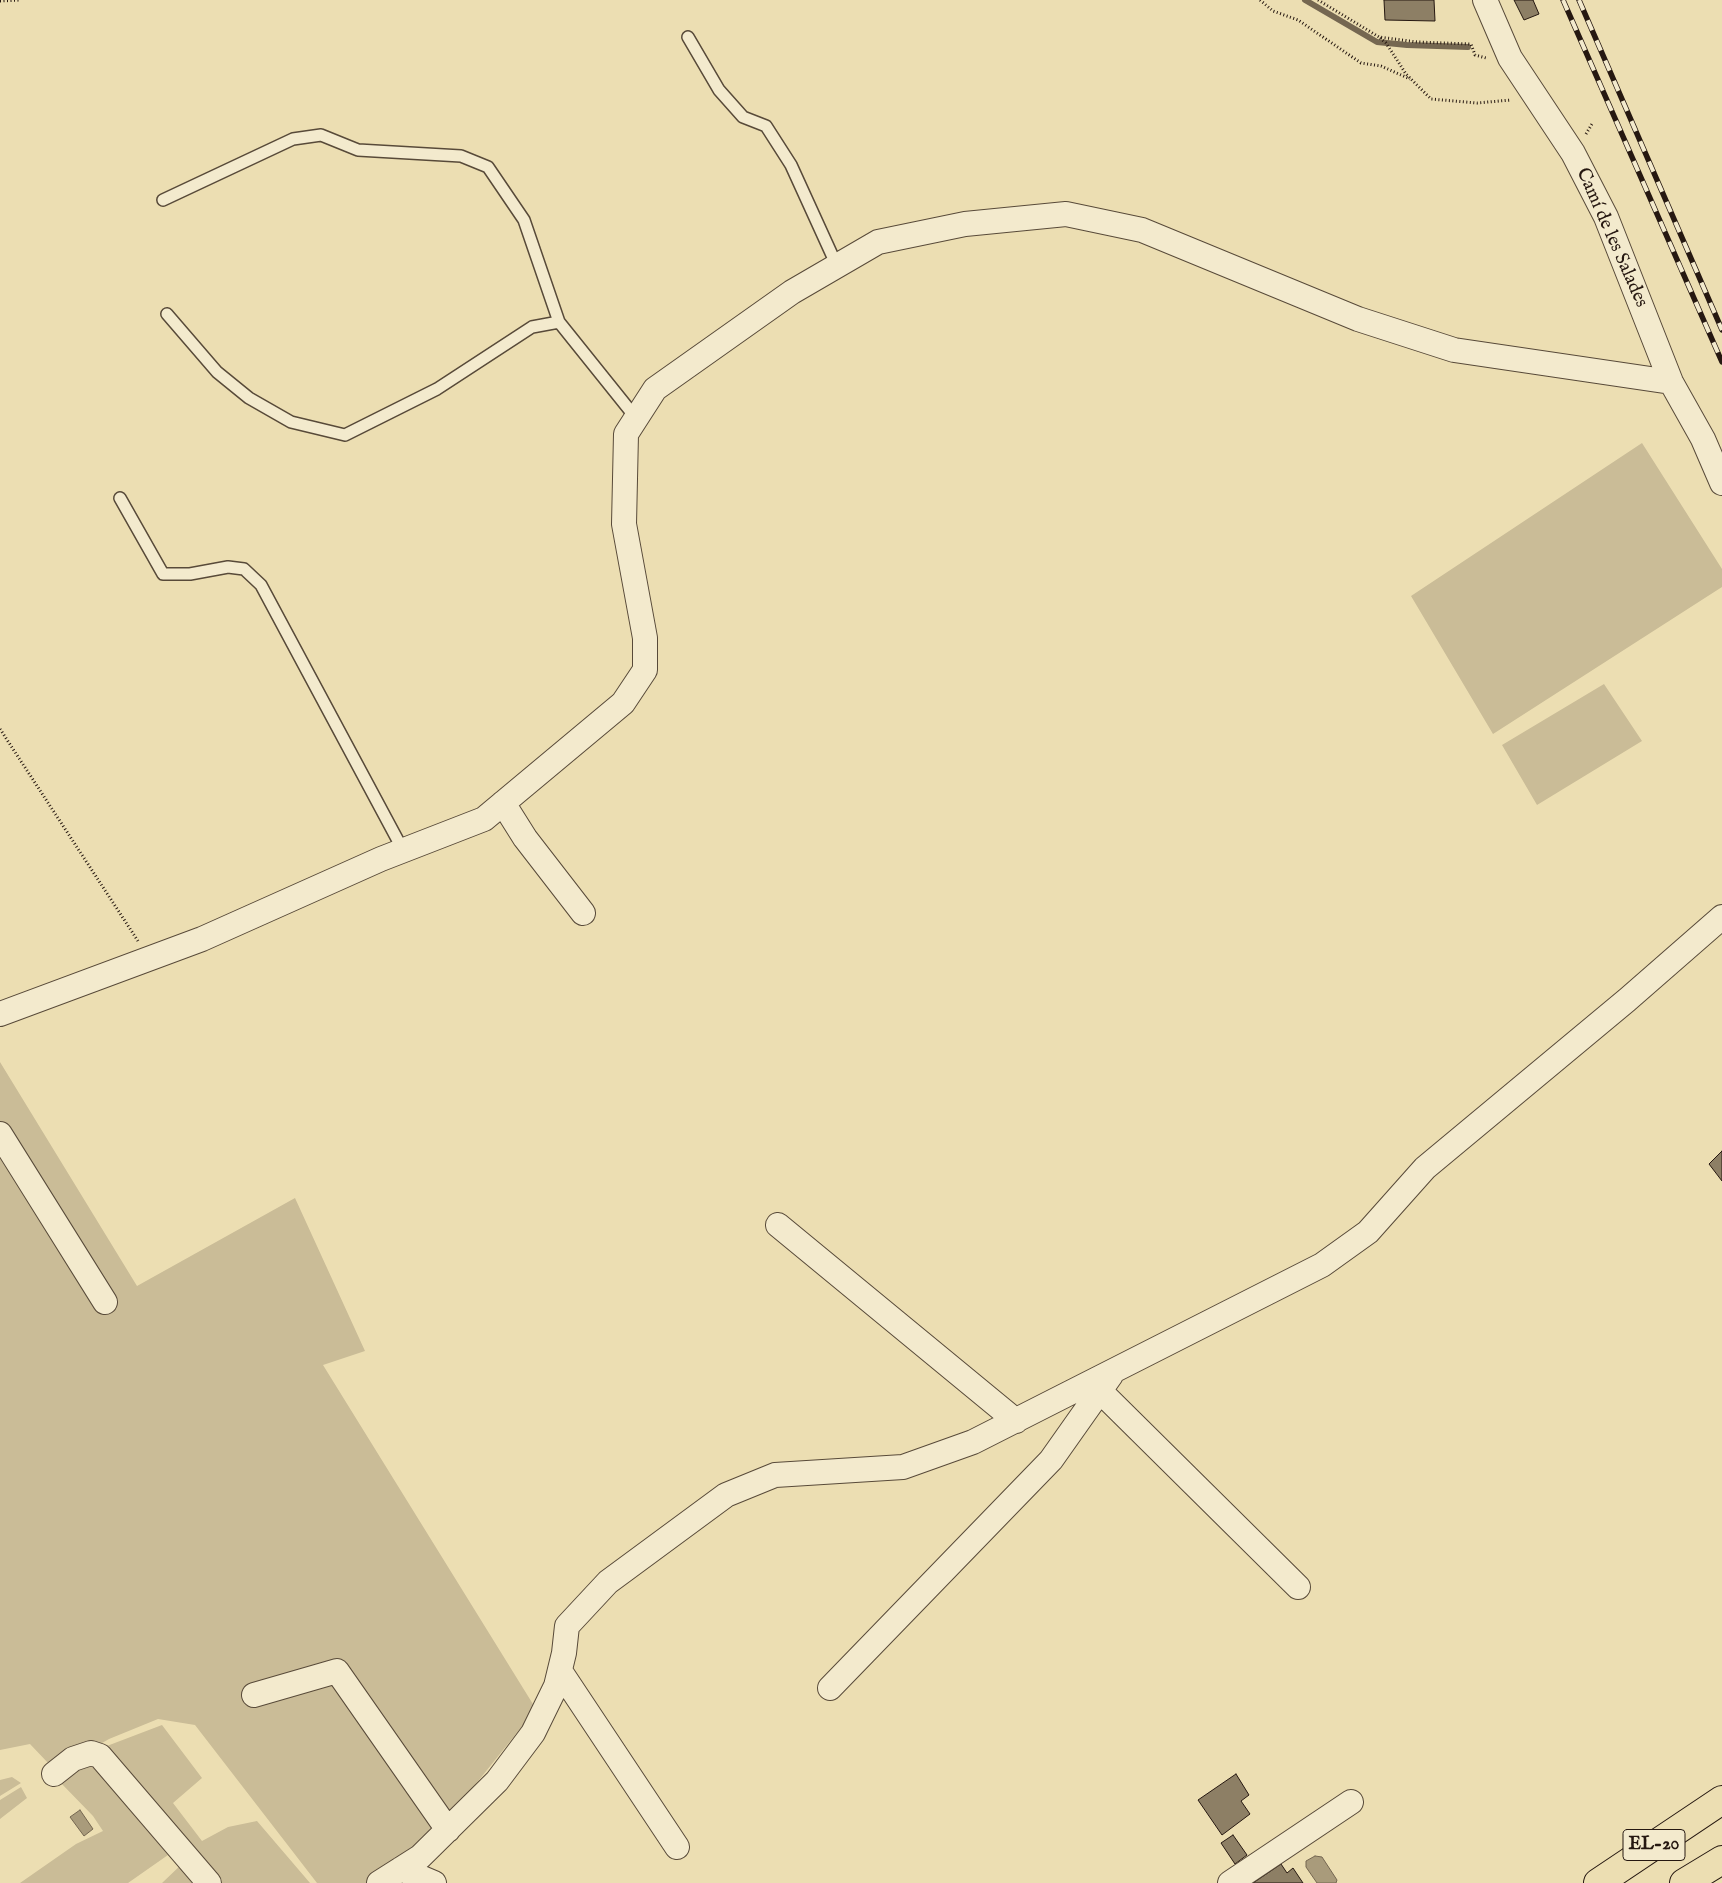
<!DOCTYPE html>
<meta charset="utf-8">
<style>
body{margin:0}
canvas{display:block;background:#ecdeb2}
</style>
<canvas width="1722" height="1883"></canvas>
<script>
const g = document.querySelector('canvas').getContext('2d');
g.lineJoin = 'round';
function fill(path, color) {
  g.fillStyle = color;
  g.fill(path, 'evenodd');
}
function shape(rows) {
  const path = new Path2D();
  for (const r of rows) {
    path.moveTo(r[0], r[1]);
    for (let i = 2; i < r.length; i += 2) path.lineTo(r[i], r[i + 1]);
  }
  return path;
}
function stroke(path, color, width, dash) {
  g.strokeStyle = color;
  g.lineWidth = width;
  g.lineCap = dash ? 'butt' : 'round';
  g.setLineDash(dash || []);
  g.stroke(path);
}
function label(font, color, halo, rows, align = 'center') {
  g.font = font + ' "IM FELL English",serif';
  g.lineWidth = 4;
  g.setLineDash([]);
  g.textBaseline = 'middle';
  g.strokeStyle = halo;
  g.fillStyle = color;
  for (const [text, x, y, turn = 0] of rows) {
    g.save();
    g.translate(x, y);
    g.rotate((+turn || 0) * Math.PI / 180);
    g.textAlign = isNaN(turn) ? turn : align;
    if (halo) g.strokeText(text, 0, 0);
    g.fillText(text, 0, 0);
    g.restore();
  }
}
fill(shape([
 [1642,443,1722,569,1722,587,1493,734,1411,596],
 [1604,684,1642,741,1537,805,1502,745],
 [0,1062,137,1286,295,1198,365,1351,323,1365,536,1709,446,1821,370,1883,317,1883,195,1725,158,1719,109,1739,95,1747,49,1764,30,1744,0,1750],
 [162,1725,202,1778,173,1803,202,1841,228,1827,257,1821,310,1883,210,1883,99,1749],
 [80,1764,94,1765,168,1855,128,1883,20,1883,76,1844,103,1831,93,1816,59,1781],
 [12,1777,21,1783,0,1796,0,1780],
 [21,1787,27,1798,0,1819,0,1800],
 [184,1862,197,1883,162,1883]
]), '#cabc97');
const water = shape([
 [80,1810,93,1829,84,1836,70,1817,80,1810],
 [1315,1856,1322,1857,1337,1880,1336,1883,1317,1883,1306,1867,1306,1861,1315,1856]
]);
fill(water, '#a99b7b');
stroke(water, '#756751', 1);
stroke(shape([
 [1305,0,1377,42,1407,45,1468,47]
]), '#756751', 6);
const building = shape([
 [1384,0,1434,0,1435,21,1385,20,1384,0],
 [1533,0,1539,14,1524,20,1514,0,1533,0],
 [1722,1151,1722,1181,1709,1164,1722,1151],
 [1236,1774,1249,1795,1241,1801,1250,1814,1222,1835,1198,1800,1236,1774],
 [1233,1835,1247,1855,1235,1864,1221,1843,1233,1835],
 [1281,1864,1287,1873,1293,1868,1303,1883,1253,1883,1281,1864]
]);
fill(building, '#8d7f65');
stroke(building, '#261811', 1);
const service = shape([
 [688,37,719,90,743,117,766,126,791,165,837,266],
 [163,200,293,139,321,135,358,150,461,156,488,167,524,220,559,322],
 [167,314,217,372,249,398,291,422,345,435,437,389,532,327,559,322,636,418],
 [120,498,163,574,190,574,228,567,244,569,261,585,403,850]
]);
const minor = shape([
 [1485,0,1510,58,1573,153,1606,217,1671,382,1703,439,1722,483],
 [503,803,525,838,583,913],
 [0,1014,202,939,381,859,484,819,623,703,645,670,645,638,624,524,626,434,655,389,792,292,878,242,965,224,1066,214,1142,230,1358,319,1454,350,1671,382],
 [0,1134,105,1302],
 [778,1225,1016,1421],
 [1100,1391,1298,1587],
 [560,1671,677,1847],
 [830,1688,1051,1460,1111,1375],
 [254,1695,337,1671,448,1830],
 [54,1774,73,1759,91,1753,100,1756,209,1883],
 [401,1869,434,1883],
 [379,1883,420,1857,497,1781,533,1733,556,1686,564,1653,567,1626,608,1582,726,1495,775,1475,903,1467,973,1442,1322,1265,1368,1232,1425,1168,1627,1000,1722,917],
 [1230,1883,1351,1802]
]);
const motorway = shape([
 [1598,1883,1722,1800],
 [1684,1883,1722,1860]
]);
stroke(service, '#584a39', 14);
stroke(minor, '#584a39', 26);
stroke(motorway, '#261811', 30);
stroke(shape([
 [1260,0,1273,11,1298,20,1361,63,1381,66,1410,79],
 [1318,0,1379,37,1417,42,1471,44,1475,55,1486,58],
 [0,1,21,0],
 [1380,38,1386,43,1406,74,1431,99,1477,103,1511,100],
 [1586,134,1592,124],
 [0,729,138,941]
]), '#261811', 3, [1, 2.5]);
stroke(service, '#f3eacd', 11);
stroke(minor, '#f3eacd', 24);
stroke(motorway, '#ecdeb2', 28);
const rail = shape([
 [1563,0,1722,362],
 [1579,0,1722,330]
]);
stroke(rail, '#261811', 5.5);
stroke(rail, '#f3eacd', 4, [11]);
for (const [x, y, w] of [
 [1654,1845,62]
]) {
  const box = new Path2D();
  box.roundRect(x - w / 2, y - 15.5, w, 31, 4);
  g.fillStyle = '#f3eacd';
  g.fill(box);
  stroke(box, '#261811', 1);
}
label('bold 18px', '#261811', null, [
 ["EL-20",1654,1845]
]);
label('19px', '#261811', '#f3eacd', [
 ["Camí de les Salades",1611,238,66]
]);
</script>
